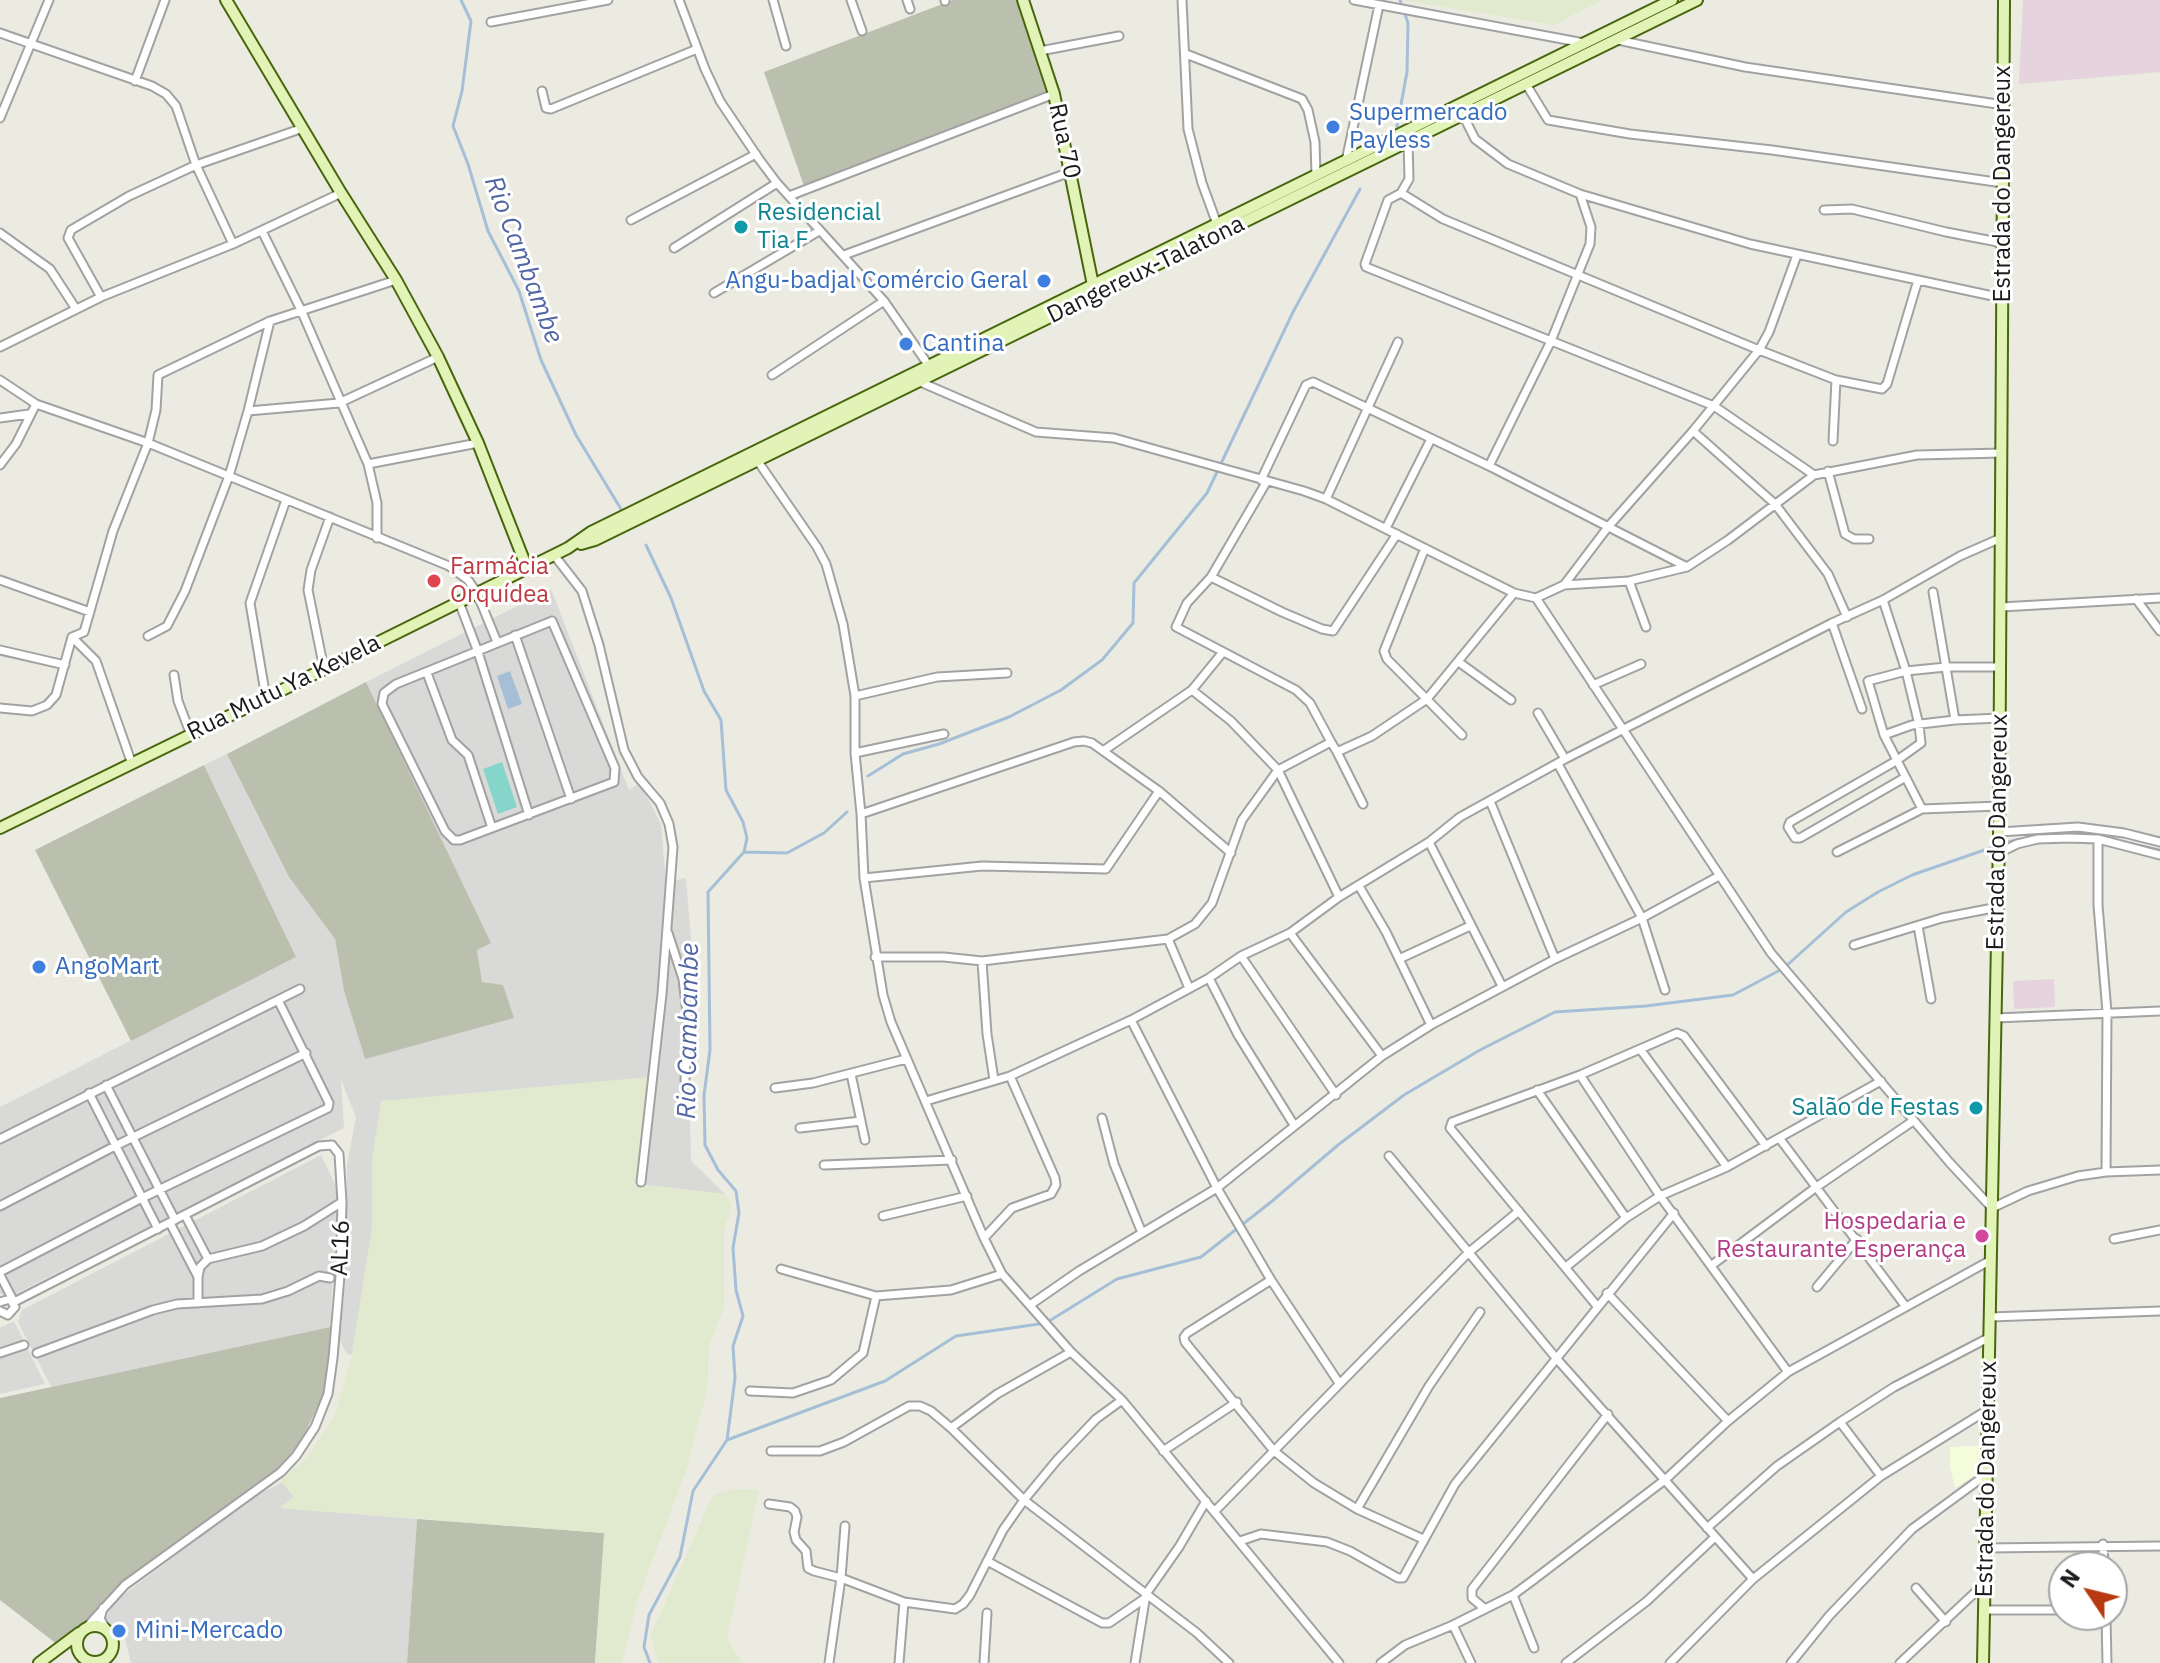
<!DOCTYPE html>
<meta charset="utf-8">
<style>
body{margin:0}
#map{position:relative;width:2160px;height:1663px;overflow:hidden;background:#ecebe2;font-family:"IBM Plex Sans",sans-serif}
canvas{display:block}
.north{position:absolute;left:2048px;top:1551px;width:80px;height:80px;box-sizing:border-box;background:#fff;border:2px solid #a4a4a4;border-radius:50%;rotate:305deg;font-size:22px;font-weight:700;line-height:32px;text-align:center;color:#1b1b1b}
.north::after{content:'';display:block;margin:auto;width:28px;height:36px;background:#b63910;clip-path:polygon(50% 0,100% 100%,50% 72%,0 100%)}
</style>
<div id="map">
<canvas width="2160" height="1663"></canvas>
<div class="north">N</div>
</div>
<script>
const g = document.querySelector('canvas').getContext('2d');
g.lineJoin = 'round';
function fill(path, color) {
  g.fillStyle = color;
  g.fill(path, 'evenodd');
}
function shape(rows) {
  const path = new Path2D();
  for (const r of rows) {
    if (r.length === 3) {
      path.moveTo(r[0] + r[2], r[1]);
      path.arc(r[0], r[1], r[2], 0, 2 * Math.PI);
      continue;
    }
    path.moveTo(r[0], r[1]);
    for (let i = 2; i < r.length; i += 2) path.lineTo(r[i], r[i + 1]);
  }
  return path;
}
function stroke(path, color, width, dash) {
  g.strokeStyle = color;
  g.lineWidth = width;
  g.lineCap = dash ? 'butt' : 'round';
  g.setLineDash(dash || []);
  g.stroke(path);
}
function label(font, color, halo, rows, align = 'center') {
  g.font = font + ' "IBM Plex Sans",sans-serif';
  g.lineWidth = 6;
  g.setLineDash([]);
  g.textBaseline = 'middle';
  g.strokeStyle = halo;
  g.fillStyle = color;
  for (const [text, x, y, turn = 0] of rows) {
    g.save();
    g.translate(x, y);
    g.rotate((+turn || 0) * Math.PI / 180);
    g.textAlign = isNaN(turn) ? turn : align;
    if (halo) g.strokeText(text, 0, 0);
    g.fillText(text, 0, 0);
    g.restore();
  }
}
fill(shape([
 [551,589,629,790,640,783,661,824,666,882,686,878,691,939,688,1021,691,1161,725,1194,637,1184,649,1078,372,1160,372,1228,352,1355,347,1354,340,1341,346,1272,347,1165,356,1117,341,1080,344,1128,13,1295,0,1294,0,1107,296,957,204,765,227,754,289,877,335,939,344,991,365,1059,482,983,477,950,490,943,366,682],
 [321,1155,338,1190,330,1327,51,1387,18,1322,22,1310],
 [14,1321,45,1384,0,1394,0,1328],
 [282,1482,295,1497,281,1508,417,1519,407,1663,131,1663,125,1638,115,1634,105,1618,114,1602,250,1499]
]), '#d9d9d8');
fill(shape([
 [2023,0,2160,0,2160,72,2019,84],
 [2054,979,2055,1007,2014,1009,2013,981]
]), '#e5d4dd');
fill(shape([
 [1988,1445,1988,1467,1955,1488,1950,1467,1950,1447]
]), '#f4fcdb');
fill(shape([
 [953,0,1016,0,1046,93,804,186,764,72],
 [366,682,491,943,477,950,482,982,503,985,514,1018,365,1059,344,991,335,939,289,877,227,754],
 [204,765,296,957,131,1041,35,850],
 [330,1327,329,1372,323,1395,298,1448,275,1471,166,1554,58,1645,0,1600,0,1398],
 [417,1519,605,1533,595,1663,407,1663]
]), '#bbc0ae');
fill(shape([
 [1400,0,1602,0,1554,25],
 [649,1077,637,1184,725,1194,732,1205,724,1230,724,1308,709,1346,707,1391,687,1468,637,1602,622,1663,595,1663,604,1533,279,1508,294,1497,280,1480,307,1458,335,1414,352,1355,372,1228,372,1160,381,1101],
 [735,1489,759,1490,727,1639,743,1663,659,1663,650,1636,713,1495]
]), '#e1eace');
fill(shape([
 [502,762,517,807,498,814,483,769]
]), '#85d5ca');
fill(shape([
 [510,671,522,704,508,709,497,676]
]), '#a5bfd7');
stroke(shape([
 [461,0,471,21,462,91,453,126,468,164,488,231,519,291,541,360,576,435,624,514],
 [1397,126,1407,72,1408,23,1400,0],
 [646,545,671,598,704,691,721,720,726,790,743,822,747,838,744,852,708,892,710,1050,704,1095,705,1145,718,1170,736,1191,739,1213,733,1248,736,1290,743,1316,733,1346,735,1378,727,1440,693,1491,680,1557,649,1615,644,1647,650,1663],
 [868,776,903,754,939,744,1009,717,1061,690,1102,660,1133,623,1134,583,1207,493,1293,312,1360,189],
 [2003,843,2041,835,2080,833,2160,850],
 [744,852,787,853,824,833,847,812],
 [727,1440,885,1381,956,1336,1046,1323,1117,1279,1201,1257,1271,1202,1338,1145,1404,1095,1480,1050,1555,1012,1646,1006,1733,995,1784,968,1846,912,1878,892,1912,875,1996,846]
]), '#a5bfd7', 3);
const street = shape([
 [679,0,705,69,720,101,759,159,777,183,884,301,929,366],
 [773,0,786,46],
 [851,0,862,31],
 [907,0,910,9],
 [945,0,945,1],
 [1182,0,1188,129,1202,183,1217,224],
 [1354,0,1584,43],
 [491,22,608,0],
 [0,33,152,86,166,94,176,106,196,165,233,244],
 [1618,40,1745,67,2004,105],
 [1040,51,1119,36],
 [1186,54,1302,99,1308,110,1315,142,1316,175],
 [135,81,165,0],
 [1526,84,1548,120,1630,134,1772,150,2003,183],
 [542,91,546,108,551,109,697,49],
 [1463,115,1475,139,1508,164,1580,194,1750,244,2002,298],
 [0,118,49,0],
 [1408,141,1409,179,1401,193,1388,200,1365,264,1366,267,1714,406,1814,475],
 [1346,161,1379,5],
 [1401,193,1443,219,1759,350,1836,380,1882,389,1887,384,1918,280],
 [789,196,1054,94],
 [1824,210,1852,209,1946,232,2003,243],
 [631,220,756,154],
 [262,231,301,310,368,464,377,503,377,538],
 [0,233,50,269,76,309],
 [674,248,777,183],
 [844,255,1070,172],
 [714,293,819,231],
 [101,297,68,238,71,230,129,196,196,165,303,128],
 [0,347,101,297,233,244,341,193],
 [772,375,884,301],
 [0,380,36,404,148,443,449,566,468,580,477,593,497,642],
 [918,381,1036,432,1114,438,1304,491,1326,499,1514,593],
 [248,411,339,403,438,357],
 [0,418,29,414],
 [1693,431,1775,504,1828,574,1847,617],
 [1833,441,1836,380],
 [757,460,817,547,826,564,843,624,855,696,855,753,861,814,864,878,883,995,891,1022,984,1238,1002,1274,1071,1352,1122,1400,1339,1663],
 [368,464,478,443],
 [0,465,16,444,36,404],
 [1489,466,1551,341,1590,244,1591,227,1580,194],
 [1828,471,1845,534,1854,539,1869,539],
 [1261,480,1306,385,1313,382,1489,466,1687,567],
 [1267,481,1211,577,1187,603,1176,627,1296,690,1310,703,1331,742],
 [1326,499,1398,342],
 [1386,528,1431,439],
 [1425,548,1384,651,1387,659,1462,735],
 [554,555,582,591,599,645,624,750,638,777,660,803,669,824,673,847,662,994,641,1182],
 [1211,577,1282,612,1322,629,1333,631,1397,534],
 [0,580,90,612],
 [1629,581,1646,627],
 [1564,585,1608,527,1693,431,1759,350,1769,332,1797,255],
 [1933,592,1955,720],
 [1536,598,1771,953,1950,1163,1992,1208,2028,1191,2078,1176,2106,1172,2160,1170],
 [2136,599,2160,631],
 [1883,600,1906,671,1919,725,1921,743,1896,761,1790,822,1788,827,1795,838,1800,838,1904,778],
 [459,602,478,652,529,815],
 [2001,607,2160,598],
 [552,621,615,768,614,782,460,840,454,840,445,831,382,704,384,693,396,684,552,621],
 [1832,623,1862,709],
 [515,635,571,799],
 [148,636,167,626,185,591,229,476,248,411,270,321],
 [72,637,96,661,132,764],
 [0,650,65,665],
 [1460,663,1511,700],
 [324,669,308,590,311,570,330,517],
 [427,673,452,740,468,755,492,828],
 [174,675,178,701,191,735],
 [1593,685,1641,664],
 [1192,690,1223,652],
 [855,696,937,677,1007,673],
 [266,698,250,603,286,500],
 [0,708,32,711,47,705,56,695,72,637,84,632,113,531,148,443,156,410,158,375,270,321,396,280],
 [1538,713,1565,759],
 [1884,735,1912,725,1955,720,2000,718],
 [1103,751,1192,690,1231,721,1278,770,1339,897],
 [1337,752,1363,804],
 [855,753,944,734],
 [1558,764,1642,918,1665,990],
 [1490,801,1555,959],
 [1922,809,1884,735,1868,681,1906,671,1946,667,2000,667],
 [861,814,1074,742,1084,741,1092,743,1159,791,1231,853],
 [1999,832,2078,827,2124,833,2160,842],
 [2098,839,2098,905,2107,1012,2106,1172],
 [1429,842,1502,986],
 [1837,852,1922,809,1999,806],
 [1999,853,2017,844,2038,839,2069,838,2098,839,2160,855],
 [864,878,982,866,1106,869,1159,791],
 [1359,886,1386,932,1431,1025],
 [1918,926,1931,999],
 [668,933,683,979,688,1021,685,1080],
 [1290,933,1382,1056],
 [1168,939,1189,988],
 [1854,945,1942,918,1998,907],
 [1241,956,1336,1095],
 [875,957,944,957,982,961,1168,939,1195,924,1212,903,1242,820,1278,770,1331,742,1337,752,1372,736,1427,699,1514,593,1536,598,1564,585,1629,581,1687,567,1728,540,1814,475,1917,455,2002,453],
 [1399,959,1470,926],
 [982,961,987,1034,994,1080],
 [1209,978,1238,1035,1294,1125],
 [1996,1018,2160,1011],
 [1131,1020,1217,1188,1271,1280,1339,1383],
 [1640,1049,1727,1167],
 [851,1074,865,1140],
 [1580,1075,1660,1196,1788,1372],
 [106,1085,175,1220],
 [775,1088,813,1083,906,1059],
 [1537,1090,1626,1218],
 [89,1093,158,1229],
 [926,1101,1010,1076,1131,1020,1209,978,1241,956,1290,933,1339,897,1429,842,1460,817,1565,759,1832,623,1883,600,1960,556,2001,538],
 [1102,1118,1114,1164,1142,1233],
 [800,1128,861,1121],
 [0,1139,300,989],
 [1780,1139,1906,1307],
 [1389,1156,1556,1358,1753,1579],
 [824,1165,952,1160],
 [0,1206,115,1146,306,1053],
 [185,1215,208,1259],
 [883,1216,967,1196],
 [170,1223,198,1277],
 [984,1238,1012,1208,1051,1194,1056,1185,1055,1178,1010,1076],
 [2114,1239,2160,1230],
 [1712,1265,1815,1188,1913,1121],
 [1566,1267,1626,1218,1660,1196,1727,1167,1881,1081],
 [781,1269,876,1296,951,1290,1002,1274],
 [0,1272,142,1198,328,1108,329,1103,278,1000],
 [0,1275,14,1302,319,1146,332,1145,339,1154,342,1202,340,1276,333,1358,328,1394,315,1427,296,1456,281,1472,125,1585,84,1630],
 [1271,1280,1187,1333,1184,1337,1185,1342,1274,1451,1314,1483,1357,1509,1423,1539],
 [1817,1287,1857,1239],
 [1607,1293,1728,1421],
 [0,1302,10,1299,15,1307,8,1315,0,1311],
 [198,1303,198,1277,200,1267,208,1259,262,1246,304,1226,342,1202],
 [1030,1305,1079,1271,1217,1188,1382,1056,1431,1025,1555,959,1642,918,1719,876],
 [1597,1306,1450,1128,1452,1122,1580,1075,1677,1033,1684,1036,1766,1146],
 [1990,1317,2160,1311],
 [0,1353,24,1345],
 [37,1353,153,1310,177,1304,262,1299,288,1291,319,1276,330,1278],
 [750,1391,793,1393,831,1380,863,1353,876,1296],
 [1840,1422,1881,1476],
 [951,1428,997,1394,1071,1352],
 [771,1451,820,1451,844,1442,909,1406,920,1406,931,1411,951,1428,1024,1500,1197,1633,1229,1663],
 [1163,1451,1237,1402],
 [769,1504,790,1507,795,1511,797,1517,794,1532,796,1540,806,1551,808,1568,814,1571,841,1578,904,1602,955,1609,963,1604,970,1595,1003,1530,1024,1500,1057,1460,1096,1419,1122,1400],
 [1357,1509,1429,1386,1480,1312],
 [1215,1511,1468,1253,1519,1211],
 [1707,1528,1777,1466,1840,1422,1894,1387,1990,1337],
 [1240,1541,1261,1534,1327,1542,1350,1551,1398,1578,1403,1578,1455,1484,1674,1213],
 [2103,1544,2104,1567],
 [1986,1548,2160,1546],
 [987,1561,1102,1623,1109,1623,1144,1599],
 [1916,1588,1946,1622],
 [1513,1595,1534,1648],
 [103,1608,100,1619,107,1630],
 [1485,1609,1472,1598,1472,1589,1608,1414],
 [1984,1610,2064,1610],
 [2106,1615,2107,1663],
 [1453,1625,1471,1663],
 [829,1663,841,1578,845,1526],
 [899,1663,904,1602],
 [984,1663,987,1613],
 [1135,1663,1146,1594,1179,1547,1206,1501],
 [1381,1663,1405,1645,1453,1625,1513,1595,1532,1581,1666,1479,1728,1421,1788,1372,1991,1260],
 [1566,1663,1647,1601,1715,1537],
 [1670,1663,1753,1579,1881,1476,1989,1409],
 [1791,1663,1829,1616,1912,1529,1987,1474],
 [1900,1663,1985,1583]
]);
const secondary = shape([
 [226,0,341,193,396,280,438,357,478,443,527,568],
 [1023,0,1054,94,1093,285],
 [581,544,595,540,1697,0],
 [0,828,266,698,568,548,591,532,1672,0],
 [95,1644,18],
 [39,1663,79,1633],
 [1983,1663,1999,839,2004,0]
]);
stroke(street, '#a2a2a2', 11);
stroke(secondary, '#48670d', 14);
stroke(street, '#fff', 7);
stroke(secondary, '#e2f3b8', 10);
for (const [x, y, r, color] of [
 [1333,127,8,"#3f7fe0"],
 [741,227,8,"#0f9aa8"],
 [1044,281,8,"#3f7fe0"],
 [906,344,8,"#3f7fe0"],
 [434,581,8,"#e0444e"],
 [39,967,8,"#3f7fe0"],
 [1976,1108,8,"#0f9aa8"],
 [1982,1236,8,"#d1479c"],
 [119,1631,8,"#3f7fe0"]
]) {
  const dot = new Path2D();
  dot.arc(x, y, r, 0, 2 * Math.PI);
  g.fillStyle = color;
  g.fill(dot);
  stroke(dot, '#fff', 3);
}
label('24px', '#366cbe', '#fff', [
 ["Supermercado",1349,113],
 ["Payless",1349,141],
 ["Angu-badjal Comércio Geral",1028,281,"right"],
 ["Cantina",922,344],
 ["AngoMart",55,967],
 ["Mini-Mercado",135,1631]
], 'left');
label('24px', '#1b1b1b', '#fff', [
 ["Rua 70",1064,141,78],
 ["Estrada do Dangereux",2003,184,-90],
 ["Dangereux-Talatona",1146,270,-26],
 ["Rua Mutu Ya Kevela",284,688,-26],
 ["Estrada do Dangereux",1998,832,-89],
 ["AL16",341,1248,-88],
 ["Estrada do Dangereux",1987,1479,-89]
]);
label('24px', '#0d838f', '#fff', [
 ["Residencial",757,213],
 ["Tia F",757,241],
 ["Salão de Festas",1960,1108,"right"]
], 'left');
label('24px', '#be3a42', '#fff', [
 ["Farmácia",450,567],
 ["Orquídea",450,595]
], 'left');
label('24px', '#b23c85', '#fff', [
 ["Hospedaria e",1966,1222],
 ["Restaurante Esperança",1966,1250]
], 'right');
label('italic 26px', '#5166a2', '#fff', [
 ["Rio Cambambe",523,260,69],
 ["Rio Cambambe",689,1031,-89]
]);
</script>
